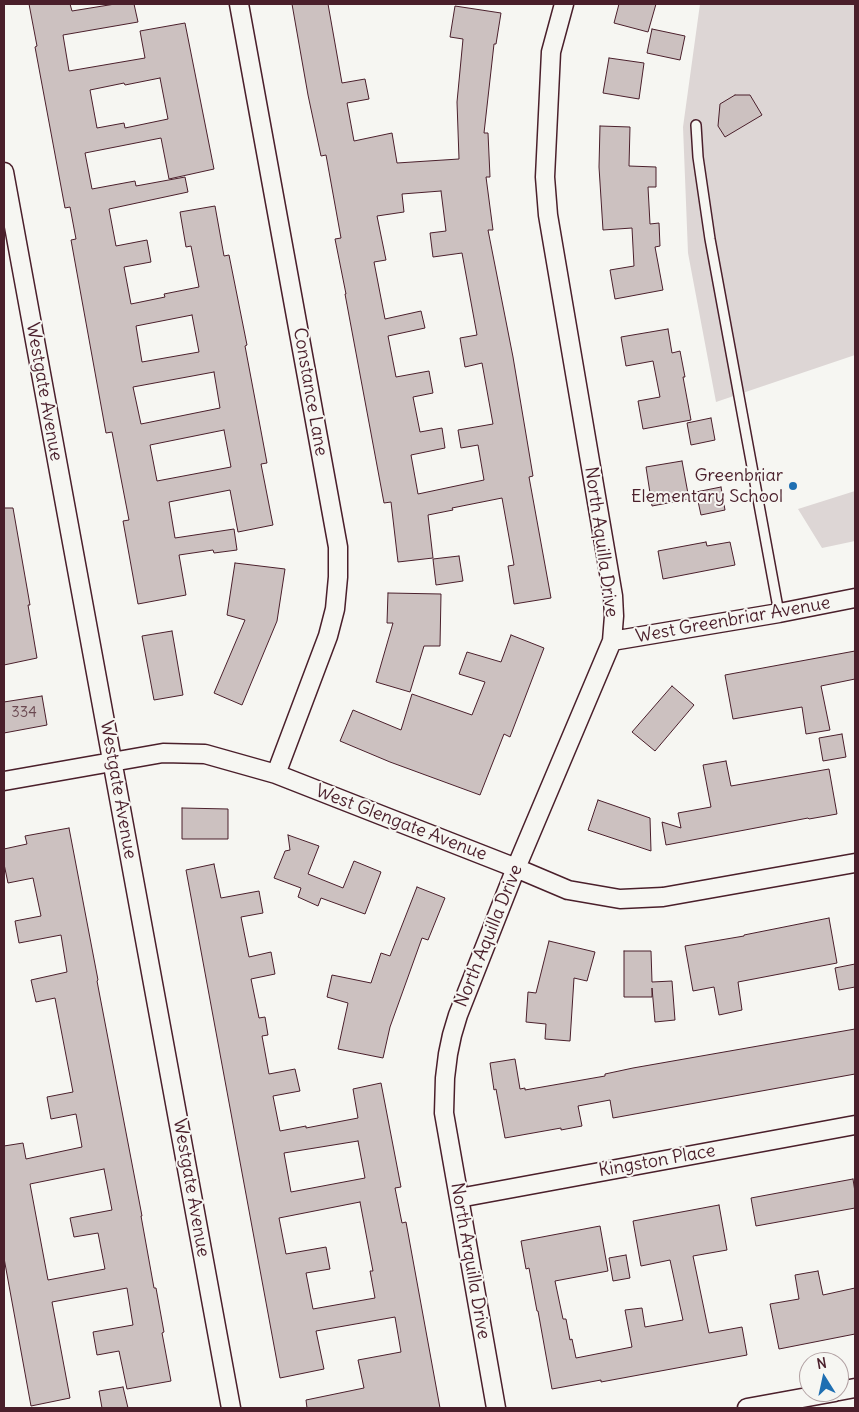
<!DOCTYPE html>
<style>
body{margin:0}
#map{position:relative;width:859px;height:1412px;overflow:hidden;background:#f6f6f2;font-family:Delius,sans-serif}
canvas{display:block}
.frame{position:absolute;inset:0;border:5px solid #4a1f2b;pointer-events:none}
.north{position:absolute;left:799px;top:1352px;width:50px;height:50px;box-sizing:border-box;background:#f6f6f2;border:1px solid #b1a0a2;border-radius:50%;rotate:350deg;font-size:14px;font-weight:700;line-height:20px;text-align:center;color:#4a1f2b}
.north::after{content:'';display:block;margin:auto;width:18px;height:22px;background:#1f6fb2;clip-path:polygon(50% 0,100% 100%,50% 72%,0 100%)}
</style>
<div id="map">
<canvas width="859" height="1412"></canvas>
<div class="frame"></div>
<div class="north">N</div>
</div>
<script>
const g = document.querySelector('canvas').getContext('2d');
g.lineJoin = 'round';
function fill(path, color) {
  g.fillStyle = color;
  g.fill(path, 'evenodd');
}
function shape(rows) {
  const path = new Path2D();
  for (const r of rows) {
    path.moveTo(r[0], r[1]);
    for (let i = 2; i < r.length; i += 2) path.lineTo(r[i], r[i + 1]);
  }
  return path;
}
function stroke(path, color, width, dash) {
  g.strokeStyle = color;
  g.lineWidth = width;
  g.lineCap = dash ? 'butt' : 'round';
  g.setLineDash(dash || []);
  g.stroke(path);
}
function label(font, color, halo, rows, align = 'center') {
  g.font = font + ' Delius,sans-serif';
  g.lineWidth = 4;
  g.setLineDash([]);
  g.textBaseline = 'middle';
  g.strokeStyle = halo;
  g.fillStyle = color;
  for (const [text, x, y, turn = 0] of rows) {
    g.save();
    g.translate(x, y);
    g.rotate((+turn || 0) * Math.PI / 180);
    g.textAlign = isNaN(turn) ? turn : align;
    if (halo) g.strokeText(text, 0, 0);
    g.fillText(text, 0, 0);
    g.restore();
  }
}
fill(shape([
 [700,4,855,4,855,355,716,402,688,253,683,127],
 [855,491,855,541,822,548,798,509]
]), '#ddd6d5');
const building = shape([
 [29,4,70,4,72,11,115,4,134,4,138,22,63,35,69,71,145,58,140,31,185,23,214,169,169,179,161,138,85,153,92,189,135,181,136,186,185,177,188,192,109,209,116,246,147,240,151,262,124,267,131,304,165,297,164,294,199,287,191,246,186,247,180,212,215,206,224,256,229,255,247,345,245,346,267,463,261,464,273,525,238,532,230,490,169,502,175,538,234,529,237,550,214,553,213,550,179,555,186,595,138,604,123,521,129,520,112,432,106,433,71,240,76,239,70,207,65,208,35,47,37,46,29,4],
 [160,78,168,119,125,128,124,123,97,128,90,90,124,83,125,85,160,78],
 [192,315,199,352,142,362,136,326,192,315],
 [214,372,220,408,141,424,133,387,214,372],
 [224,430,231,467,157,481,150,445,224,430],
 [292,4,328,4,342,83,365,79,369,99,347,103,354,141,392,133,397,163,459,159,457,102,463,39,450,37,455,6,501,13,496,44,494,44,484,133,488,133,490,177,486,177,493,230,488,230,513,357,533,476,529,477,551,598,514,604,508,566,514,565,502,498,452,508,453,510,428,515,433,558,398,562,391,502,384,503,345,294,346,294,335,239,341,238,326,155,321,156,308,95,292,4],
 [441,191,446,231,430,233,433,257,462,253,477,335,460,338,465,367,482,363,493,424,458,430,461,448,478,445,484,480,418,494,411,455,445,448,442,428,420,432,413,397,433,393,429,371,396,377,388,336,425,328,421,311,385,319,374,262,386,260,377,216,404,212,402,194,441,191],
 [619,4,656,4,648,32,614,23,619,4],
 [652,29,685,36,680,60,647,53,652,29],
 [609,58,644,63,639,99,603,93,609,58],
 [735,95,750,95,762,115,725,137,718,126,720,104,735,95],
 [600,126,630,127,629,166,656,167,656,187,648,187,650,224,659,223,660,246,655,247,663,290,615,299,610,270,634,266,632,228,603,230,599,167,600,126],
 [668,329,672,353,680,351,685,377,683,377,691,420,643,429,638,401,660,397,653,361,626,366,621,337,668,329],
 [711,418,715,440,691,445,687,423,711,418],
 [682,461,689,499,652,506,646,467,682,461],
 [721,487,725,510,701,515,696,492,721,487],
 [4,508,13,508,30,605,28,605,37,658,4,665,4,508],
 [706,542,707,546,730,542,735,565,663,579,658,551,706,542],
 [459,556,463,581,436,585,433,559,459,556],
 [235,563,285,569,277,621,242,705,214,693,245,620,227,615,235,563],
 [388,593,441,594,440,646,424,646,410,692,376,682,393,623,387,623,388,593],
 [172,631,183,695,154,700,142,636,172,631],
 [511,635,544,648,510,737,504,734,480,795,390,762,340,741,353,710,401,730,412,694,472,715,485,682,459,674,467,652,501,662,511,635],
 [855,651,855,679,821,686,830,730,806,734,802,707,733,719,725,675,855,651],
 [672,686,694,705,655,751,632,732,672,686],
 [42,696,47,725,4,733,4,702,42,696],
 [842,734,846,757,823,761,819,738,842,734],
 [726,761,731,786,829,769,837,814,809,819,808,818,666,845,662,822,681,828,678,813,711,807,703,765,726,761],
 [598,800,650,818,651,851,588,830,598,800],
 [182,808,228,809,228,839,182,839,182,808],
 [69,828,98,980,97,981,142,1216,141,1216,154,1288,156,1288,164,1332,162,1333,171,1381,127,1389,119,1351,97,1355,93,1332,133,1325,127,1288,52,1302,70,1398,31,1406,4,1258,4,1146,23,1143,26,1159,82,1147,76,1114,51,1119,47,1097,73,1092,55,998,36,1002,31,980,67,972,61,935,19,943,15,921,41,916,33,878,8,883,4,864,4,849,27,844,25,836,69,828],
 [104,1169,112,1210,70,1218,74,1237,98,1233,105,1269,48,1280,30,1184,104,1169],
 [288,835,319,846,308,874,343,888,354,861,381,872,365,914,321,898,318,906,298,897,301,888,274,878,285,851,290,850,288,835],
 [214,864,221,898,259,891,263,913,241,917,249,957,271,952,275,974,251,979,259,1018,265,1017,268,1035,262,1036,269,1074,295,1069,300,1091,273,1096,280,1131,306,1126,306,1128,358,1118,353,1089,381,1083,401,1187,395,1188,402,1223,406,1222,440,1408,307,1408,306,1400,364,1388,358,1360,401,1352,395,1317,316,1331,324,1369,280,1378,186,870,214,864],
 [358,1141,365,1178,291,1192,284,1153,358,1141],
 [360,1202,373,1271,370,1271,375,1298,313,1309,306,1273,330,1269,326,1247,286,1254,279,1218,360,1202],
 [417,887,445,898,428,940,422,938,390,1027,383,1058,338,1049,348,1003,327,997,332,975,371,983,381,953,390,956,417,887],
 [829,918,837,963,738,982,742,1010,719,1015,714,987,693,991,685,946,744,936,744,935,829,918],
 [549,941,595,952,587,981,574,978,570,1041,545,1039,546,1024,526,1022,528,992,536,993,549,941],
 [624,951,651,951,652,982,672,981,675,1020,655,1022,652,988,652,997,624,997,624,951],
 [855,964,855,987,839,990,835,968,855,964],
 [855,1029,855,1074,613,1118,610,1100,578,1106,582,1126,561,1130,561,1128,505,1138,496,1089,494,1090,490,1063,515,1059,520,1089,525,1088,525,1090,605,1076,605,1074,633,1068,855,1029],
 [853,1179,855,1192,855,1208,756,1226,751,1198,853,1179],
 [719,1205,727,1250,693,1256,709,1333,742,1327,747,1355,601,1382,601,1380,552,1389,538,1311,537,1311,529,1268,526,1269,521,1241,600,1226,608,1271,555,1281,563,1319,566,1319,570,1340,572,1339,576,1358,632,1347,625,1310,642,1308,645,1327,683,1320,670,1260,641,1266,633,1221,719,1205],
 [626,1255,630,1278,613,1281,609,1258,626,1255],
 [818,1271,823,1295,855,1288,855,1334,779,1349,770,1304,799,1299,795,1275,818,1271],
 [123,1387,128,1408,102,1408,99,1391,123,1387]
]);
fill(building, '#ccc1c0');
stroke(building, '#4a1f2b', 1);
const lane = shape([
 [696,125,698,157,710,239,779,613]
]);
const street = shape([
 [239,4,338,547,338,577,335,609,328,636,276,774],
 [4,172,231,1408],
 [612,641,779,613,855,598],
 [4,781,163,753,205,754,276,774,516,868,568,890,620,899,663,897,855,863],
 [459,1198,855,1125],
 [839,1391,855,1388],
 [496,1408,444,1113,445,1078,448,1054,452,1035,458,1015,516,868,612,641,614,616,613,596,548,215,545,177,551,52,564,4],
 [747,1408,835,1392]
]);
stroke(lane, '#4a1f2b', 12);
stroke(street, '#4a1f2b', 21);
stroke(lane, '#f6f6f2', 9);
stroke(street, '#f6f6f2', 18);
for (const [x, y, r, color] of [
 [793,486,5,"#1f6fb2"]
]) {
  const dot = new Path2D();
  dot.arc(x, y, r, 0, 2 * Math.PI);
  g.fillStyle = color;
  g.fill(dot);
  stroke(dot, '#f6f6f2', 2);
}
label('15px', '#6a4850', null, [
 ["334",24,713]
]);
label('18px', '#4a1f2b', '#f6f6f2', [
 ["Westgate Avenue",44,392,80],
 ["Constance Lane",310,392,80],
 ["North Aquilla Drive",601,542,82],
 ["West Greenbriar Avenue",733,620,-10],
 ["Westgate Avenue",118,790,80],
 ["West Glengate Avenue",401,823,21],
 ["North Aquilla Drive",489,936,-68],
 ["Kingston Place",657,1161,-10],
 ["Westgate Avenue",191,1188,80],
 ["North Arquilla Drive",470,1261,80]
]);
label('18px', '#4a1f2b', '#f6f6f2', [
 ["Greenbriar",783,476],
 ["Elementary School",783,497]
], 'right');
</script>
